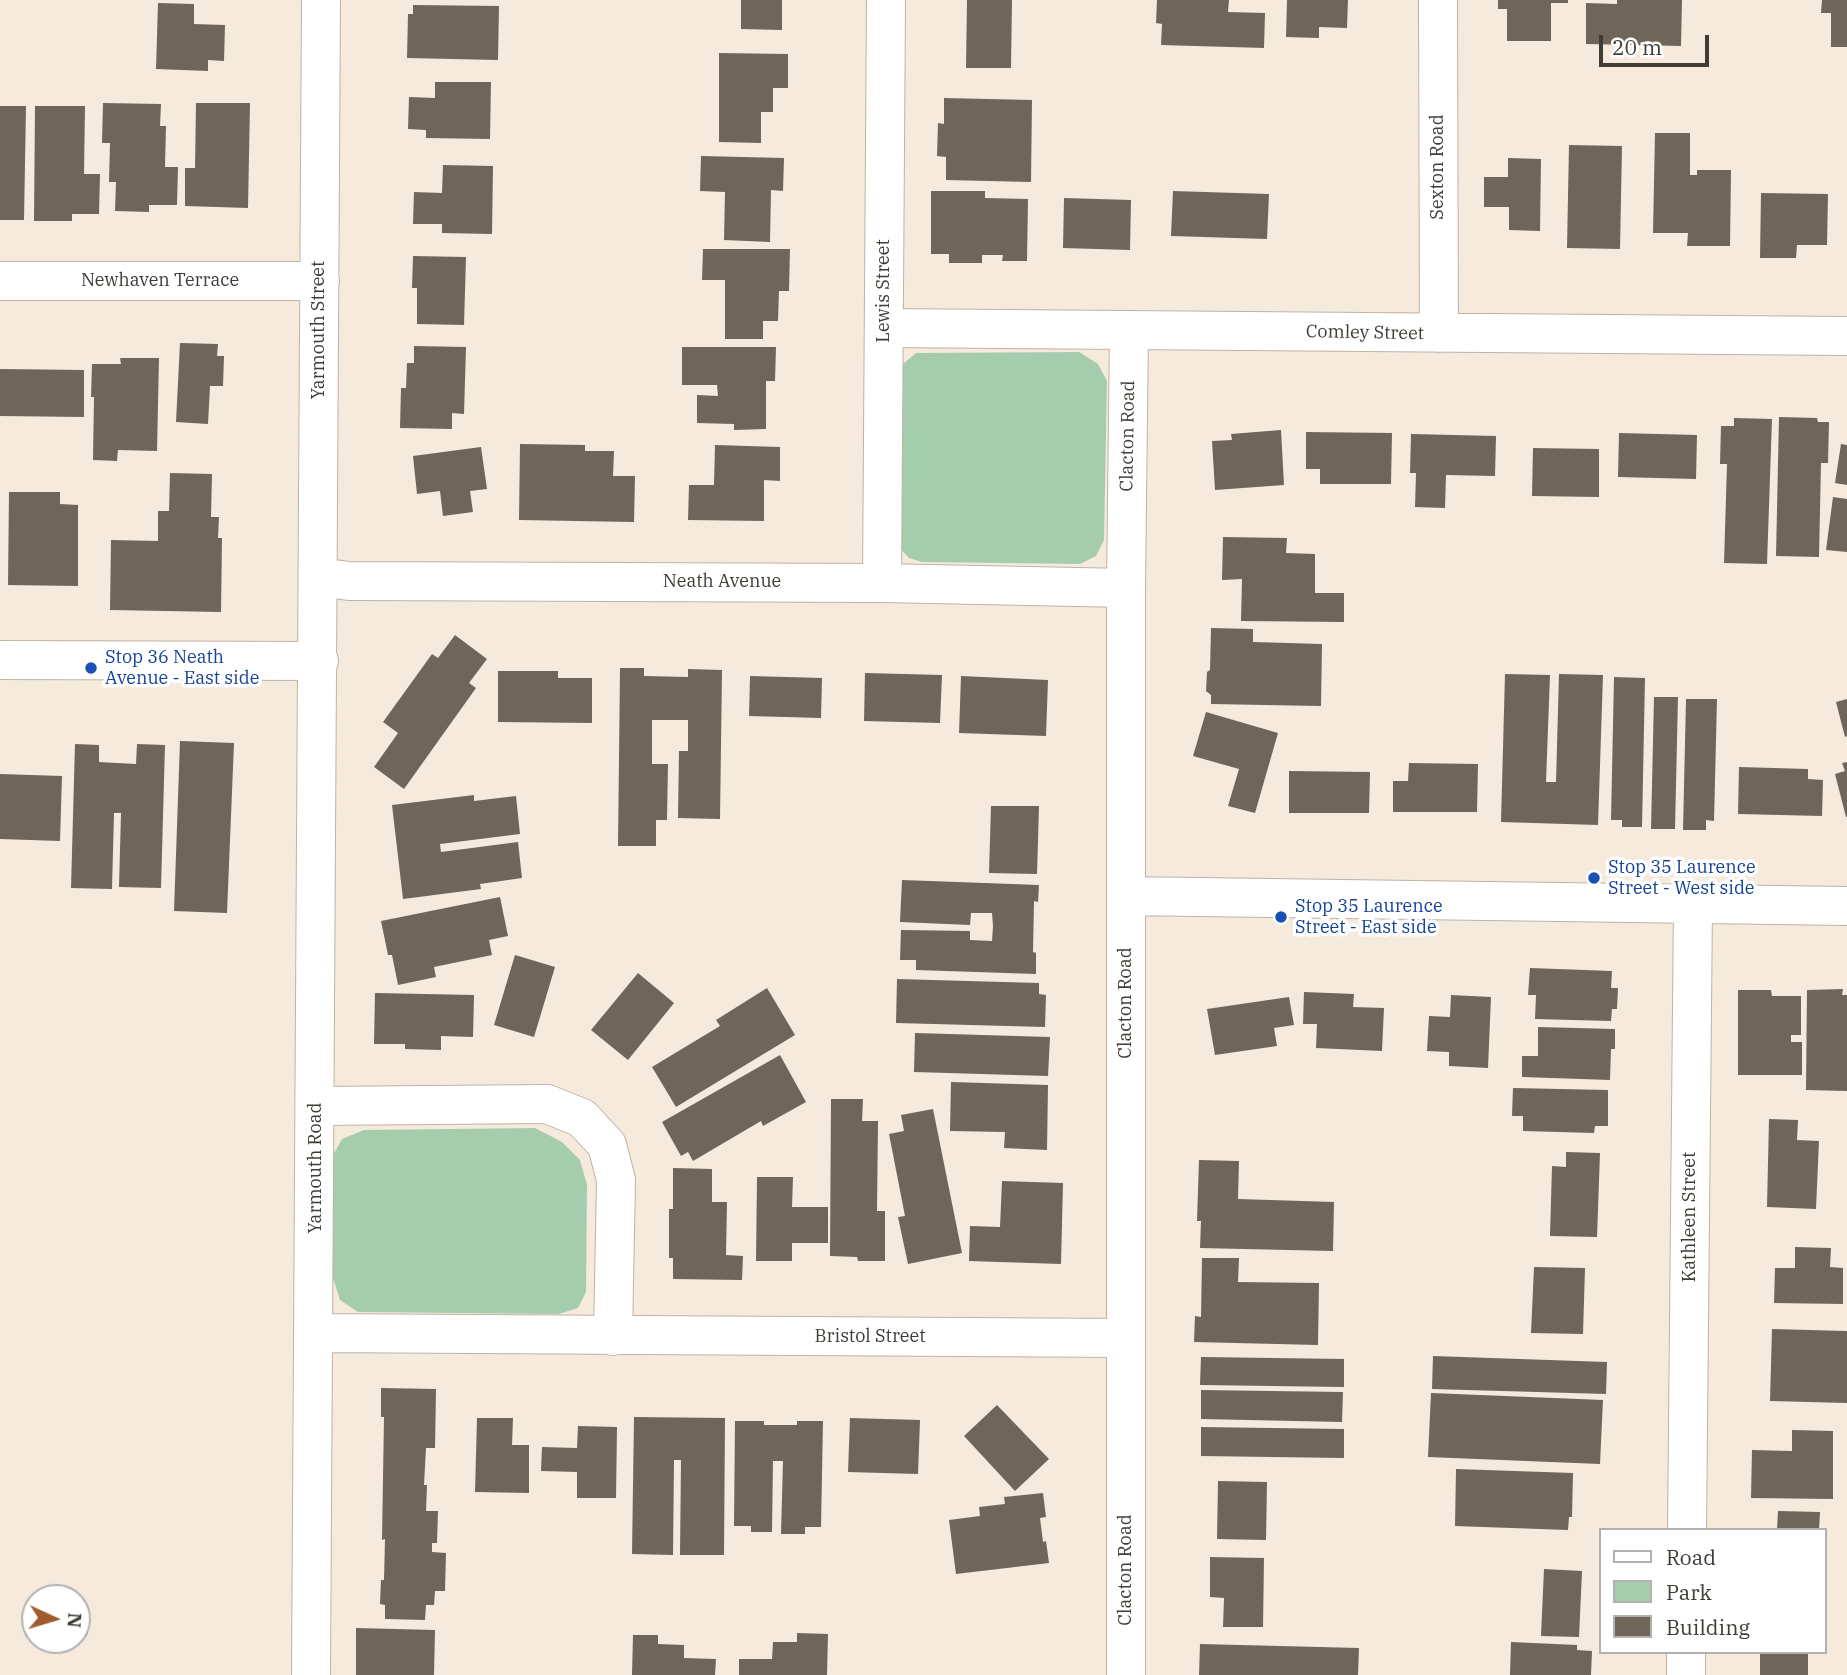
<!DOCTYPE html>
<style>
body{margin:0}
#map{position:relative;width:1847px;height:1675px;overflow:hidden;background:#f5eadb;font-family:"IBM Plex Serif",serif}
canvas{display:block}
.legend{position:absolute;left:1599px;top:1528px;width:228px;height:126px;box-sizing:border-box;background:#fff;border:2px solid #b3b1af;margin:0;padding:9px 12px;list-style:none;font-size:21px;color:#403c36}
.legend li{display:flex;align-items:center;gap:14px;height:35px}
.legend b{width:35px;border:2px solid #b3b1af}
.north{position:absolute;left:21px;top:1584px;width:70px;height:70px;box-sizing:border-box;background:#fff;border:2px solid #b3b1af;border-radius:50%;rotate:94deg;font-size:19px;font-weight:700;line-height:28px;text-align:center;color:#403c36}
.north::after{content:'';display:block;margin:auto;width:24px;height:32px;background:#9f5c2c;clip-path:polygon(50% 0,100% 100%,50% 72%,0 100%)}
.scale{position:absolute;left:1599px;top:35px;width:110px;height:32px;box-sizing:border-box;border:4px solid #403c36;border-top:0;padding-left:9px;font-size:21px;line-height:24px;white-space:nowrap;color:#403c36;-webkit-text-stroke:5px #fff;paint-order:stroke}
</style>
<div id="map">
<canvas width="1847" height="1675"></canvas>
<ul class="legend">
<li><b style="height:9px;background:#fff"></b>Road</li>
<li><b style="height:19px;background:#a6ccae"></b>Park</li>
<li><b style="height:19px;background:#6f6659"></b>Building</li>
</ul>
<div class="north">N</div>
<div class="scale">20 m</div>
</div>
<script>
const g = document.querySelector('canvas').getContext('2d');
g.lineJoin = 'round';
function fill(path, color) {
  g.fillStyle = color;
  g.fill(path, 'evenodd');
}
function shape(rows) {
  const path = new Path2D();
  for (const r of rows) {
    path.moveTo(r[0], r[1]);
    for (let i = 2; i < r.length; i += 2) path.lineTo(r[i], r[i + 1]);
  }
  return path;
}
function stroke(path, color, width, dash) {
  g.strokeStyle = color;
  g.lineWidth = width;
  g.lineCap = dash ? 'butt' : 'round';
  g.setLineDash(dash || []);
  g.stroke(path);
}
function label(font, color, halo, rows, align = 'center') {
  g.font = font + ' "IBM Plex Serif",serif';
  g.lineWidth = 7;
  g.setLineDash([]);
  g.textBaseline = 'middle';
  g.strokeStyle = halo;
  g.fillStyle = color;
  for (const [text, x, y, turn = 0] of rows) {
    g.save();
    g.translate(x, y);
    g.rotate((+turn || 0) * Math.PI / 180);
    g.textAlign = isNaN(turn) ? turn : align;
    if (halo) g.strokeText(text, 0, 0);
    g.fillText(text, 0, 0);
    g.restore();
  }
}
fill(shape([
 [1079,352,1098,364,1107,381,1104,540,1096,556,1080,564,922,562,909,558,898,546,902,365,916,353],
 [535,1128,562,1142,580,1160,587,1185,586,1292,578,1308,559,1314,358,1312,340,1300,333,1278,333,1155,342,1139,364,1130]
]), '#a6ccae');
fill(shape([
 [741,0,782,0,782,30,741,29],
 [967,0,1012,0,1011,68,966,68],
 [1157,0,1229,0,1228,12,1265,13,1264,48,1161,45,1162,24,1156,23],
 [1287,0,1348,0,1347,28,1319,27,1319,38,1286,37],
 [1498,0,1568,0,1568,3,1551,3,1551,41,1507,41,1507,9,1498,9],
 [1617,0,1682,0,1681,46,1586,44,1586,3,1617,4],
 [1822,0,1847,0,1847,47,1831,47,1831,13,1821,13],
 [158,3,194,4,194,24,225,25,224,61,208,60,208,71,156,69],
 [413,5,499,6,498,60,407,58,408,14,413,14],
 [719,53,788,54,788,88,773,88,773,112,761,112,761,143,719,142],
 [435,82,491,82,490,139,426,138,426,130,408,129,409,97,435,98],
 [944,98,1032,100,1031,182,946,180,946,157,937,156,938,123,944,124],
 [103,103,161,104,160,126,166,126,165,167,178,167,177,205,149,205,149,212,115,211,116,182,109,182,110,143,102,143],
 [196,103,250,103,248,208,185,206,185,168,195,168],
 [0,106,26,106,24,220,0,220],
 [35,106,85,106,84,174,100,174,99,214,72,214,72,221,34,221],
 [1655,133,1690,133,1690,175,1697,175,1697,170,1731,170,1730,246,1687,246,1688,233,1653,233],
 [1569,145,1622,146,1620,249,1567,248],
 [701,156,784,158,783,191,771,190,770,242,724,240,725,192,700,191],
 [1508,158,1541,159,1540,231,1509,230,1509,207,1484,207,1484,177,1508,177],
 [443,165,493,166,492,234,442,233,442,224,413,224,414,192,442,193],
 [931,191,985,191,985,198,1028,199,1027,261,1002,261,1003,255,982,255,982,263,949,263,949,254,931,254],
 [1173,191,1269,194,1267,239,1171,236],
 [1761,193,1828,194,1827,245,1797,245,1796,258,1760,258],
 [1064,198,1131,200,1130,250,1063,248],
 [703,249,790,249,789,291,779,291,778,321,763,321,763,339,725,339,725,280,702,280],
 [413,256,466,257,464,325,417,324,417,288,412,288],
 [180,343,218,344,217,356,224,356,223,386,210,386,208,424,176,422],
 [414,346,466,347,464,414,452,413,452,429,400,428,401,388,406,388,407,363,414,363],
 [682,347,776,347,775,381,766,381,766,429,734,430,734,424,697,423,697,395,718,396,717,385,682,385],
 [120,358,159,358,157,451,118,450,117,461,93,460,94,397,91,397,92,364,121,364],
 [0,369,84,370,84,417,0,416],
 [1779,417,1817,418,1818,422,1829,422,1828,463,1821,463,1819,557,1776,556],
 [1734,418,1772,419,1767,564,1724,563,1727,464,1720,464,1721,426,1734,426],
 [1281,430,1284,485,1215,490,1212,441,1232,440,1231,434],
 [1306,432,1392,433,1391,484,1320,484,1320,469,1306,469],
 [1619,433,1697,435,1696,479,1618,477],
 [1411,434,1496,436,1495,476,1446,475,1445,508,1415,507,1416,473,1410,473],
 [520,444,585,445,585,451,614,451,613,476,635,476,634,522,519,520],
 [1841,444,1847,445,1847,485,1835,483],
 [715,445,780,447,780,481,764,480,764,521,688,520,689,485,714,485],
 [481,447,487,489,470,491,473,512,443,516,440,491,417,494,413,456],
 [1533,448,1599,449,1599,497,1532,496],
 [170,473,212,474,211,517,219,517,218,538,222,538,221,612,110,610,111,540,158,541,158,511,169,511],
 [9,492,60,492,60,504,78,505,78,586,8,585],
 [1833,497,1847,499,1847,552,1826,550],
 [1223,537,1287,538,1286,553,1315,554,1315,593,1344,593,1344,622,1241,621,1242,579,1222,580],
 [1211,628,1253,629,1253,642,1322,644,1321,706,1211,704,1211,695,1206,691,1207,672,1210,670],
 [455,635,487,659,469,683,476,688,404,789,374,767,398,733,383,722,432,654,438,658],
 [620,668,644,668,644,676,688,677,688,669,722,670,720,819,678,818,679,751,688,751,688,720,652,720,652,764,668,764,667,820,656,820,656,846,618,846],
 [498,671,558,671,558,678,592,678,592,723,498,722],
 [865,673,942,675,940,723,864,721],
 [1505,674,1550,675,1546,782,1556,782,1559,674,1603,675,1598,825,1501,822],
 [750,676,822,678,821,718,749,716],
 [961,676,1048,680,1046,736,959,733],
 [1614,677,1645,678,1642,827,1622,827,1622,820,1611,820],
 [1654,697,1678,697,1675,829,1651,829],
 [1686,699,1717,699,1714,821,1706,820,1706,830,1683,830],
 [1847,699,1847,736,1845,737,1836,702],
 [1206,712,1278,733,1255,813,1228,806,1239,769,1193,756],
 [180,741,234,743,227,913,174,911],
 [75,744,99,745,99,762,136,764,137,744,165,745,161,888,119,887,121,813,114,813,112,889,71,888],
 [1847,762,1847,817,1846,817,1835,774,1845,771,1842,763],
 [1409,763,1478,764,1477,812,1393,812,1393,781,1408,781],
 [1739,767,1808,769,1808,779,1823,780,1822,816,1738,814],
 [1289,771,1370,772,1369,813,1289,813],
 [0,774,62,776,60,841,0,839],
 [474,795,474,801,516,796,520,834,440,844,441,852,518,842,522,878,480,884,481,889,403,899,392,805],
 [991,806,1039,806,1037,874,989,873],
 [902,880,1039,885,1038,902,1034,901,1033,952,1036,953,1036,974,916,970,916,960,900,960,901,930,970,931,970,940,992,941,993,926,992,913,971,913,970,925,900,922],
 [500,897,508,936,489,940,492,955,434,967,436,977,398,985,392,955,388,955,381,921],
 [515,955,555,967,534,1037,494,1025],
 [1530,968,1612,971,1611,988,1618,988,1617,1009,1612,1009,1611,1021,1535,1019,1536,995,1528,995],
 [638,973,674,1003,628,1060,591,1030],
 [897,979,1039,983,1039,994,1046,995,1045,1027,896,1023],
 [767,988,795,1035,676,1107,652,1067,720,1026,716,1020],
 [1843,989,1842,995,1847,995,1847,1091,1806,1090,1807,990],
 [1738,990,1771,990,1772,996,1801,996,1801,1035,1791,1035,1791,1042,1802,1042,1802,1075,1738,1075],
 [1304,992,1354,994,1353,1007,1384,1008,1382,1051,1316,1048,1317,1024,1303,1024],
 [375,993,474,995,473,1037,441,1036,441,1050,405,1049,405,1044,374,1044],
 [1451,995,1491,997,1488,1068,1449,1066,1449,1052,1427,1051,1429,1016,1450,1017],
 [1289,997,1294,1025,1274,1028,1277,1046,1215,1055,1207,1009],
 [1538,1027,1615,1029,1615,1049,1611,1049,1610,1080,1522,1077,1522,1056,1538,1056],
 [915,1033,1050,1037,1048,1076,914,1072],
 [780,1055,806,1102,763,1126,761,1121,693,1161,688,1152,681,1156,662,1122],
 [951,1082,1048,1085,1047,1150,1004,1148,1005,1132,950,1131],
 [1513,1088,1608,1090,1608,1126,1595,1126,1594,1133,1523,1131,1523,1116,1512,1116],
 [831,1099,863,1099,862,1121,878,1121,877,1211,885,1211,885,1261,858,1261,857,1257,830,1256],
 [933,1109,962,1253,908,1264,898,1217,905,1216,889,1134,904,1131,901,1115],
 [1769,1119,1798,1120,1797,1140,1819,1141,1816,1209,1767,1207],
 [1566,1152,1600,1153,1597,1237,1550,1236,1552,1166,1566,1167],
 [1199,1160,1239,1161,1238,1199,1334,1202,1333,1251,1200,1248,1201,1221,1197,1221],
 [673,1168,712,1169,712,1202,727,1202,726,1255,743,1256,742,1280,673,1279,673,1258,669,1258,669,1209,673,1209],
 [757,1177,793,1177,792,1207,828,1207,828,1243,792,1243,792,1261,756,1261],
 [1002,1181,1063,1183,1061,1264,969,1261,970,1226,1000,1227],
 [1795,1247,1831,1248,1830,1267,1843,1268,1843,1304,1774,1303,1775,1268,1795,1268],
 [1202,1258,1239,1258,1238,1282,1319,1283,1318,1345,1194,1342,1195,1316,1201,1317],
 [1534,1267,1585,1268,1583,1334,1531,1333],
 [1772,1329,1847,1331,1847,1403,1770,1401],
 [1433,1356,1607,1362,1606,1394,1432,1389],
 [1201,1357,1344,1359,1344,1387,1200,1385],
 [381,1388,436,1389,435,1448,426,1448,424,1485,427,1485,426,1511,438,1511,437,1543,432,1543,432,1552,446,1553,445,1591,435,1591,434,1605,426,1605,425,1620,385,1619,385,1605,380,1604,381,1580,384,1580,385,1539,382,1540,384,1417,381,1417],
 [1201,1390,1343,1392,1342,1422,1201,1419],
 [1431,1393,1603,1400,1600,1464,1428,1457],
 [997,1405,1049,1459,1015,1491,964,1436],
 [634,1417,725,1418,724,1555,680,1555,681,1460,674,1460,673,1555,632,1554],
 [477,1418,513,1418,512,1445,529,1445,529,1493,475,1492],
 [850,1418,920,1420,918,1474,848,1472],
 [735,1421,764,1421,764,1425,797,1425,797,1421,823,1421,821,1527,805,1527,805,1534,781,1534,783,1461,773,1461,772,1532,751,1532,751,1526,734,1526],
 [578,1426,617,1427,616,1498,577,1498,577,1472,541,1471,542,1447,577,1448],
 [1201,1427,1344,1429,1344,1458,1201,1456],
 [1792,1430,1833,1431,1833,1499,1751,1498,1752,1450,1792,1451],
 [1456,1469,1573,1473,1572,1517,1569,1517,1568,1530,1455,1526],
 [1218,1481,1267,1482,1266,1540,1217,1539],
 [1043,1493,1046,1517,1040,1518,1043,1542,1046,1541,1049,1563,956,1574,949,1520,980,1516,979,1507,1005,1504,1004,1497],
 [1778,1511,1820,1512,1819,1530,1777,1530],
 [1210,1557,1264,1558,1263,1627,1223,1627,1224,1598,1210,1597],
 [1544,1569,1582,1571,1579,1637,1541,1636],
 [356,1628,435,1630,434,1675,356,1675],
 [797,1633,828,1634,827,1675,739,1675,739,1659,772,1659,773,1642,797,1642],
 [633,1635,658,1635,658,1644,684,1645,684,1658,716,1659,715,1675,632,1675],
 [1511,1642,1577,1645,1577,1650,1592,1651,1591,1675,1510,1675],
 [1200,1644,1359,1648,1358,1675,1199,1675],
 [1760,1652,1808,1652,1808,1675,1760,1675]
]), '#6f6659');
const minor = shape([
 [1438,0,1439,333],
 [0,281,320,281],
 [884,328,1847,336],
 [318,577,349,581,882,583,1126,588],
 [882,583,886,0],
 [0,660,319,661],
 [1126,896,1847,906],
 [316,1106,547,1104,582,1118,607,1145,616,1180,613,1336],
 [314,1333,1126,1338],
 [1687,1530,1693,904],
 [311,1675,321,0],
 [1126,1675,1126,588,1129,330],
 [1686,1675,1686,1652]
]);
stroke(minor, '#beb3a6', 40);
stroke(minor, '#fff', 38);
for (const [x, y, r, color] of [
 [91,668,7,"#1a4fb4"],
 [1594,878,7,"#1a4fb4"],
 [1281,917,7,"#1a4fb4"]
]) {
  const dot = new Path2D();
  dot.arc(x, y, r, 0, 2 * Math.PI);
  g.fillStyle = color;
  g.fill(dot);
  stroke(dot, '#fff', 2.5);
}
label('18px', '#403c36', '#fff', [
 ["Sexton Road",1438,167,-90],
 ["Newhaven Terrace",160,281],
 ["Lewis Street",884,291,-90],
 ["Yarmouth Street",319,330,-90],
 ["Comley Street",1365,333,1],
 ["Clacton Road",1128,436,-89],
 ["Neath Avenue",722,582],
 ["Clacton Road",1126,1003,-90],
 ["Yarmouth Road",316,1168,-90],
 ["Kathleen Street",1690,1217,-90],
 ["Bristol Street",870,1337],
 ["Clacton Road",1126,1570,-90]
]);
label('18px', '#164399', '#fff', [
 ["Stop 36 Neath",105,658],
 ["Avenue - East side",105,679],
 ["Stop 35 Laurence",1608,868],
 ["Street - West side",1608,889],
 ["Stop 35 Laurence",1295,907],
 ["Street - East side",1295,928]
], 'left');
</script>
